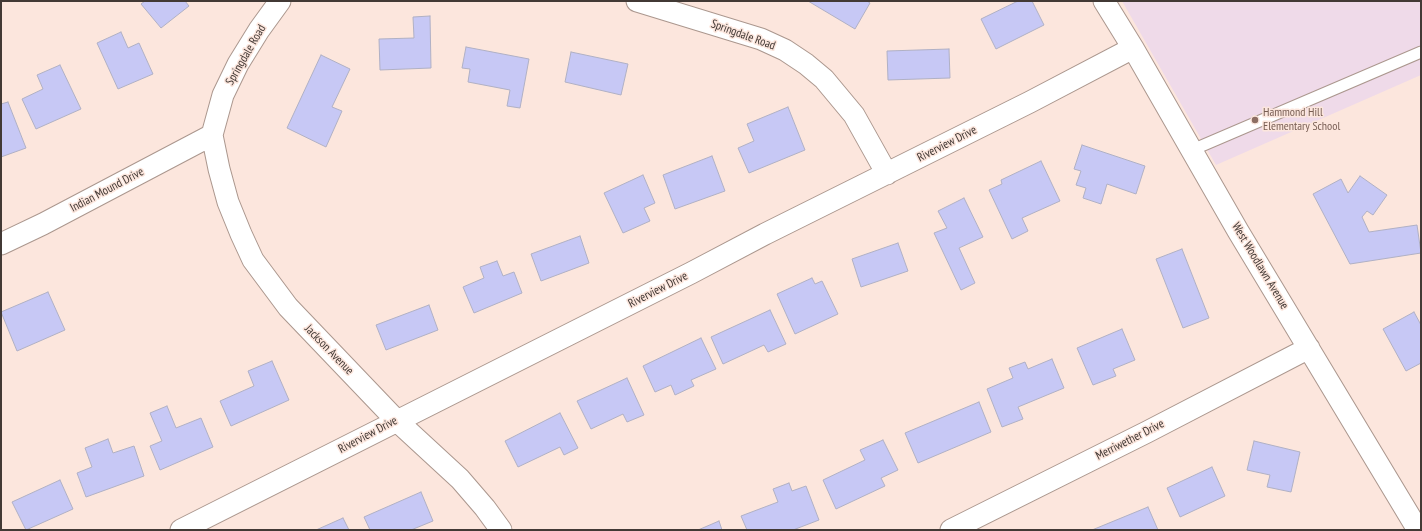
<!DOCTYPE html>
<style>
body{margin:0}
#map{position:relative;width:1422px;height:531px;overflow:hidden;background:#fce6dd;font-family:"PT Sans Narrow",sans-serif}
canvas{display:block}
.frame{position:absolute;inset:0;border:2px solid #423935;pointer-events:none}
</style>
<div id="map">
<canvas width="1422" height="531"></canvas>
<div class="frame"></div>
</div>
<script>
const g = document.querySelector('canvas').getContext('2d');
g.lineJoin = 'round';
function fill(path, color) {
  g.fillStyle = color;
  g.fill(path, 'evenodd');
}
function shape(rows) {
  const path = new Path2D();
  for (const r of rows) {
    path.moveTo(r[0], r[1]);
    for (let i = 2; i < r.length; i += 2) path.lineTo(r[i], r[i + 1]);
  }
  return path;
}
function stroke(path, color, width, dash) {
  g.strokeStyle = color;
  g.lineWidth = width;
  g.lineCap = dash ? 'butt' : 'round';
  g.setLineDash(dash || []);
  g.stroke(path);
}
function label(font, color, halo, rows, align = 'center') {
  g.font = font + ' "PT Sans Narrow",sans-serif';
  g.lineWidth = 3;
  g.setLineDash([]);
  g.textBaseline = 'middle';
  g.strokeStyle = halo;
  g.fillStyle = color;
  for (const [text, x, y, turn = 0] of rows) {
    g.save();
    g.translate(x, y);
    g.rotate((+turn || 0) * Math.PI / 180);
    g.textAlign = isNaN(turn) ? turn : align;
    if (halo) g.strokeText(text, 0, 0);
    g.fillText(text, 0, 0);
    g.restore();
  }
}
fill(shape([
 [1122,1,1421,1,1421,75,1216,165]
]), '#efdae9');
const building = shape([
 [145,1,185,1,189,6,161,28,141,4,145,1],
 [808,1,867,1,870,3,855,29,808,1],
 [1018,1,1032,1,1044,25,996,49,981,19,1018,1],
 [430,16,431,68,380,70,379,39,414,38,413,17,430,16],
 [121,32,128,48,139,43,153,74,118,89,97,43,121,32],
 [466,47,529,59,520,108,507,106,510,90,468,82,470,69,462,68,466,47],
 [949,49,950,78,888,80,887,51,949,49],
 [571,52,628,64,621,95,565,82,571,52],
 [321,55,350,69,332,107,342,111,326,147,287,128,321,55],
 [60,65,81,109,36,129,22,99,43,89,37,75,60,65],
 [8,102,26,148,1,157,1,104,8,102],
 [788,107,805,150,749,173,738,148,754,141,747,124,788,107],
 [1082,145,1145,166,1136,194,1107,184,1101,204,1083,198,1086,188,1076,185,1081,171,1074,169,1082,145],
 [712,156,725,191,675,209,663,175,712,156],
 [1041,161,1060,201,1022,218,1028,231,1012,239,989,190,1002,184,1001,180,1041,161],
 [643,175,655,203,644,208,650,221,623,233,604,193,643,175],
 [1360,176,1387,195,1373,215,1367,211,1362,217,1369,232,1417,225,1421,253,1350,264,1313,194,1341,179,1348,193,1360,176],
 [964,198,983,237,959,248,975,283,961,290,934,233,947,228,938,211,964,198],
 [580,236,589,263,541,281,531,254,580,236],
 [898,243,908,271,861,287,852,259,898,243],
 [1182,249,1209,318,1183,328,1156,259,1182,249],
 [497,261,503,276,514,272,522,293,474,313,463,287,484,278,480,267,497,261],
 [812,278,815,284,822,281,838,314,795,334,777,294,812,278],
 [48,292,65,330,17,351,1,312,48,292],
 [429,305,438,330,386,350,376,325,429,305],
 [770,310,786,344,768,352,764,345,723,364,711,337,770,310],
 [1414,312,1421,325,1421,363,1406,371,1383,329,1414,312],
 [1122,329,1135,360,1113,369,1116,376,1093,385,1077,348,1122,329],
 [701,338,716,369,691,380,694,386,675,395,671,385,655,392,643,366,701,338],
 [1052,359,1064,388,1018,407,1023,419,1002,427,987,389,1013,378,1009,368,1025,362,1028,369,1052,359],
 [272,361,289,400,231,426,220,401,254,386,248,371,272,361],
 [627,378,644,415,627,422,623,414,591,429,577,401,627,378],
 [979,402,991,432,918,463,905,433,979,402],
 [167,406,176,428,201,418,213,447,160,470,150,446,162,441,150,413,167,406],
 [560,413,578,448,564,455,560,447,518,467,505,441,560,413],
 [108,439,113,453,134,446,144,476,86,497,77,473,92,467,85,448,108,439],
 [883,440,898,470,881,478,885,486,836,509,823,480,865,460,860,450,883,440],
 [1254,441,1300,452,1291,492,1267,487,1270,475,1247,470,1254,441],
 [1212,467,1225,496,1180,517,1167,488,1212,467],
 [60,480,73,509,26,530,12,502,60,480],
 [789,483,792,491,806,486,819,520,793,530,747,530,741,516,778,502,773,489,789,483],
 [421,492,433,521,411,530,370,530,364,517,421,492],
 [1148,507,1158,530,1092,530,1148,507],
 [343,518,349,530,316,530,343,518],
 [719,521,722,530,698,530,719,521]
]);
fill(building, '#c7c8f5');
stroke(building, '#b0b0c4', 1);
const lane = shape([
 [1192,150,1421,52]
]);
const street = shape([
 [280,1,259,30,238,64,223,95,212,135,219,169,228,202,241,234,253,260,288,307,396,420,460,479,485,508,501,530],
 [637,1,761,39,785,50,806,64,824,79,854,115,887,174],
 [1104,1,1133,48,1238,231,1418,530],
 [1,244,43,224,212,135],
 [181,530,691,273,765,234,1030,102,1133,48],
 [951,530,1147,432,1309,348]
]);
stroke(lane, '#ab978e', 13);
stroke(street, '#ab978e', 23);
stroke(lane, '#fff', 11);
stroke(street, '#fff', 21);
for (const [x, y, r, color] of [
 [1255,120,4,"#8d6e63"]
]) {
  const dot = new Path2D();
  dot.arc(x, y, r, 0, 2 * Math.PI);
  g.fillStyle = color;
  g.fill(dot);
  stroke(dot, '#fce6dd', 1.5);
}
label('12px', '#423935', '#fce6dd', [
 ["Springdale Road",743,35,20],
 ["Springdale Road",246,55,-60],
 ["Riverview Drive",947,144,-27],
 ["Indian Mound Drive",107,190,-28],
 ["West Woodlawn Avenue",1260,266,59],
 ["Riverview Drive",658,290,-27],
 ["Jackson Avenue",329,350,46],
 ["Riverview Drive",368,435,-28],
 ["Merriwether Drive",1130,440,-27]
]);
label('12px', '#785e54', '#fce6dd', [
 ["Hammond Hill",1263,113],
 ["Elementary School",1263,127]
], 'left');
</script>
